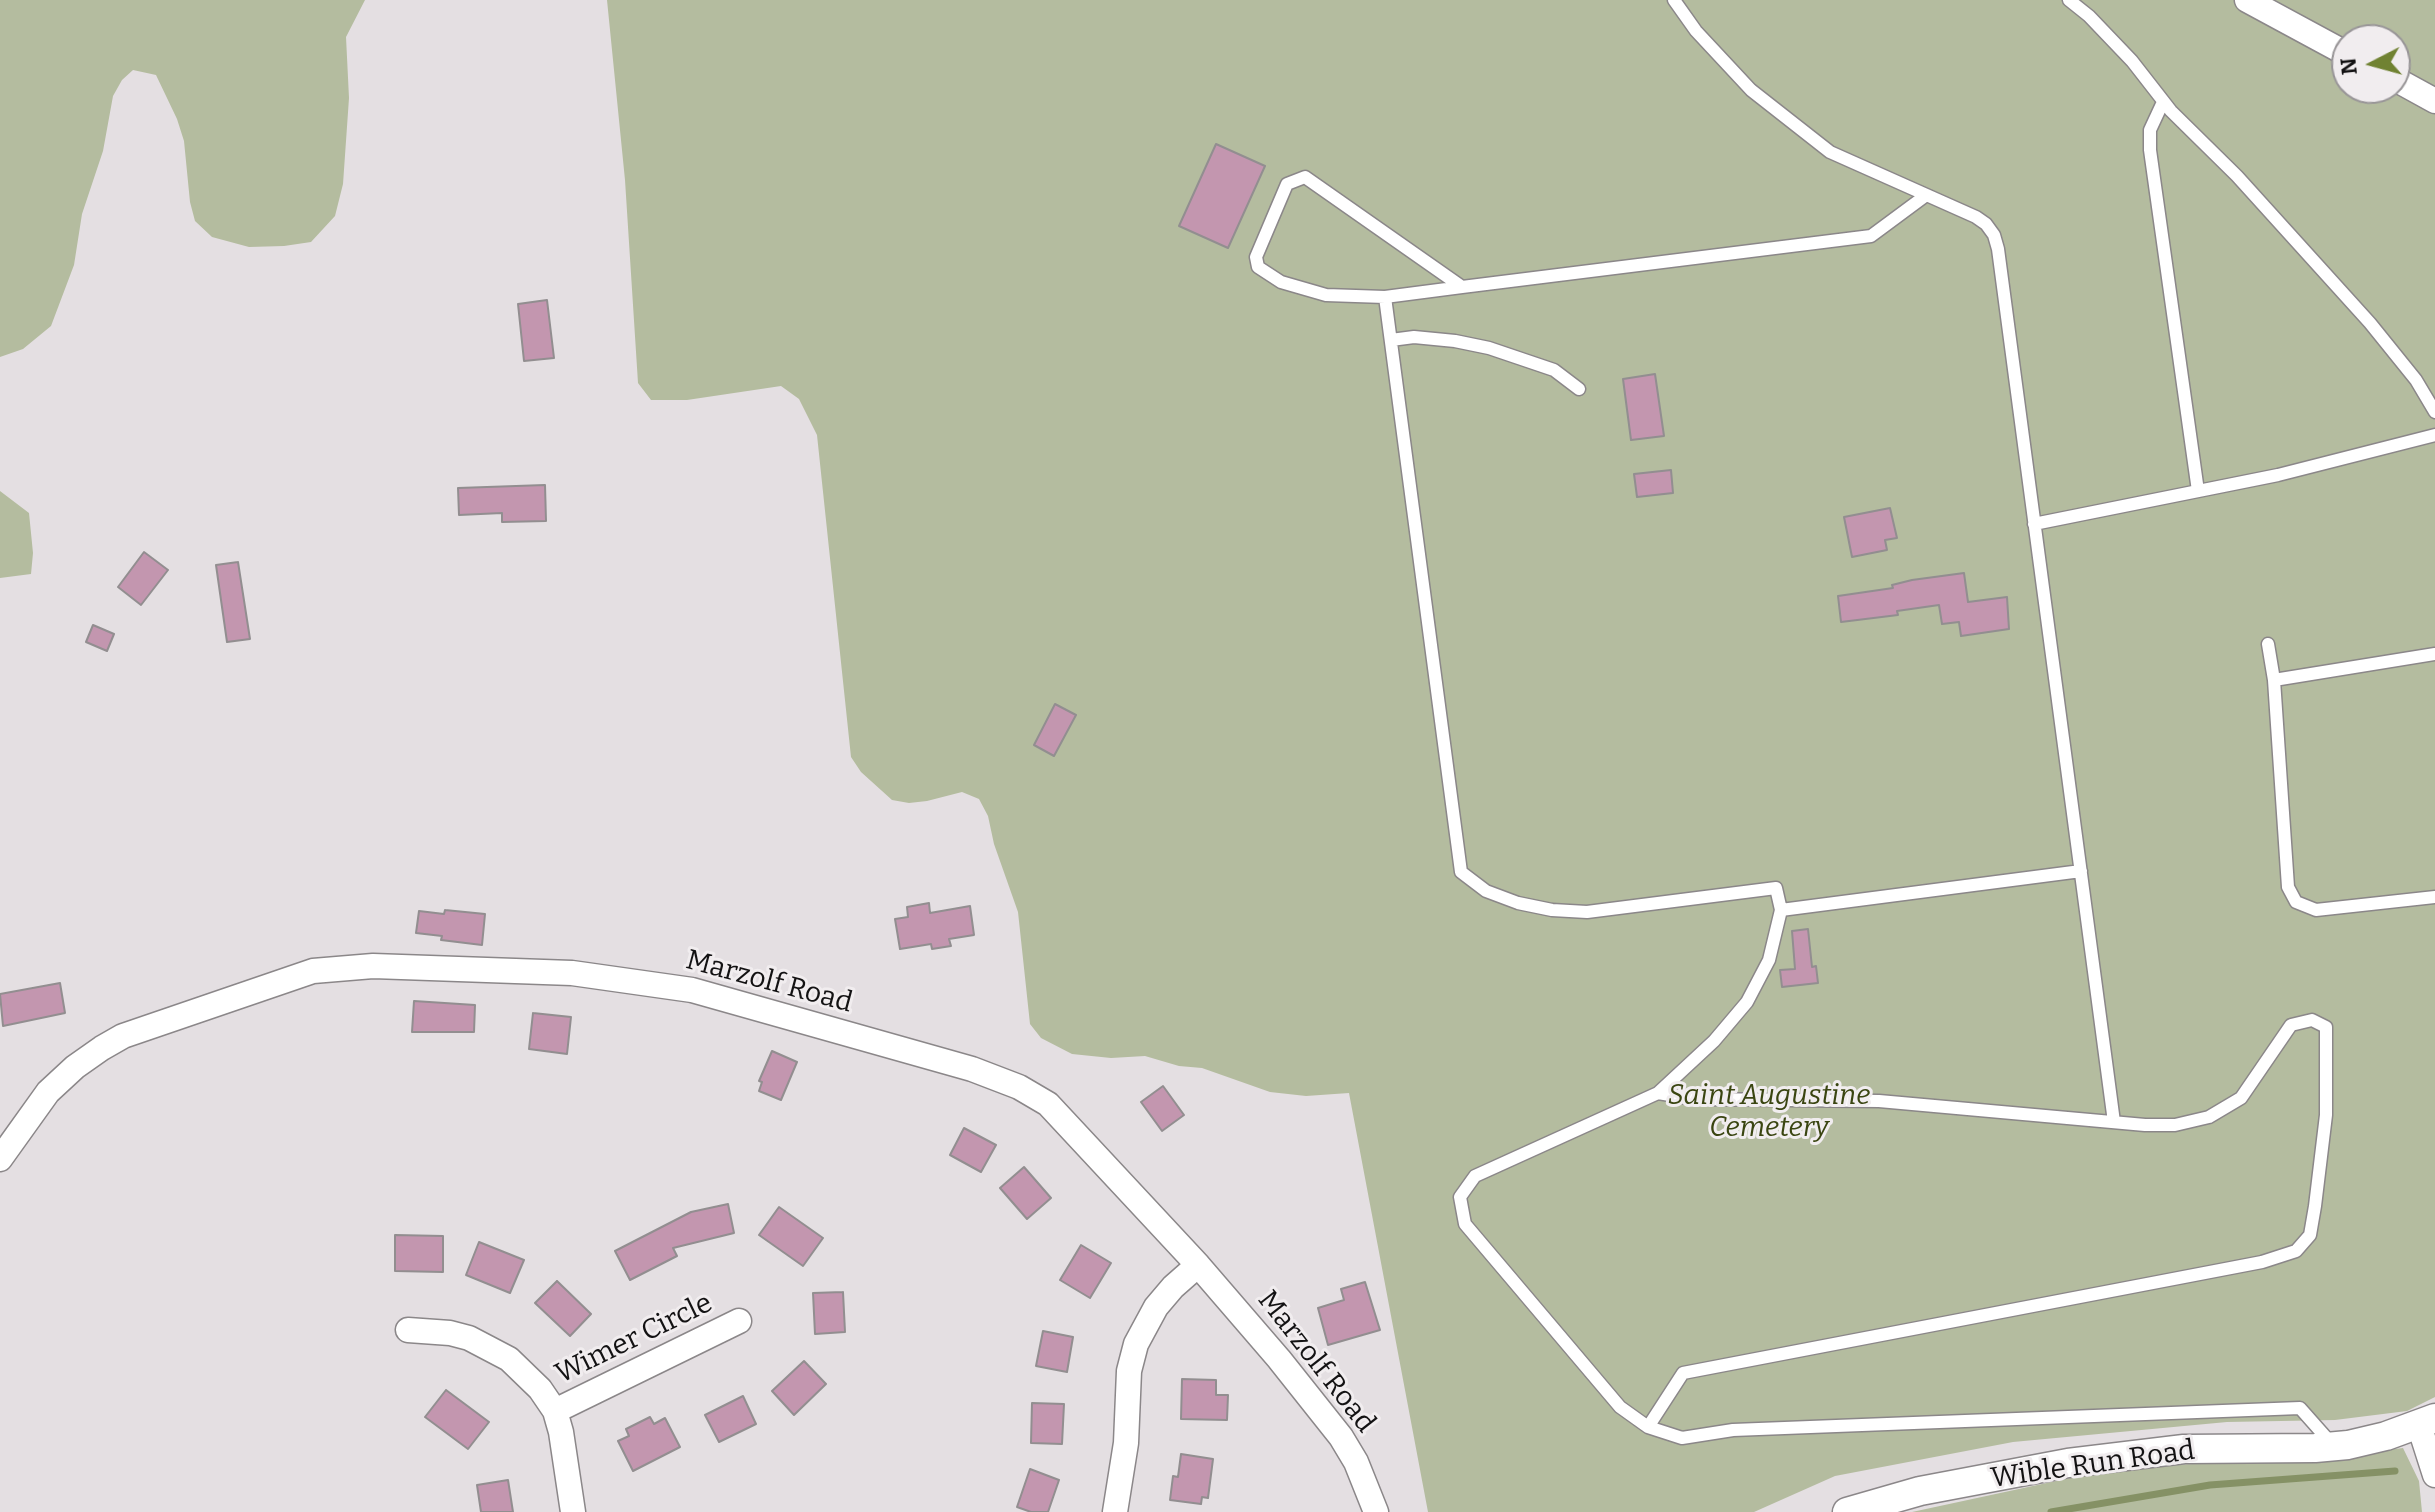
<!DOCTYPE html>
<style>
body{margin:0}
#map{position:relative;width:2435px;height:1512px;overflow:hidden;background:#e4dfe2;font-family:Bitter,serif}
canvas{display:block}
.north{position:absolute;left:2331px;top:24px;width:80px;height:80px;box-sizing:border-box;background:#f1edef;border:2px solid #989597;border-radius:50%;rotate:264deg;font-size:22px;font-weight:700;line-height:32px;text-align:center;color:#131213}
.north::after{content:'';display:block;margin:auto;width:28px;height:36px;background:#708232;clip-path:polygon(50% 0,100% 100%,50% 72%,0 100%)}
</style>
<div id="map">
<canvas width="2435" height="1512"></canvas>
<div class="north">N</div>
</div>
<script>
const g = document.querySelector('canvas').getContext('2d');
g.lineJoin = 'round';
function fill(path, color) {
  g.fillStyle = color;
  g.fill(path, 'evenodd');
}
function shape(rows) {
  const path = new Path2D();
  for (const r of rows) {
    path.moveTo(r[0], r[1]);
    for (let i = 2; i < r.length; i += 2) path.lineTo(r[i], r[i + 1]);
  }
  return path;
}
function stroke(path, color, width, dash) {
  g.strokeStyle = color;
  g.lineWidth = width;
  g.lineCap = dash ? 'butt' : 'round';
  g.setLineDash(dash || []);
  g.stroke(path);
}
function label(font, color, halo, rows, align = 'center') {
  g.font = font + ' Bitter,serif';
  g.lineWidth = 6;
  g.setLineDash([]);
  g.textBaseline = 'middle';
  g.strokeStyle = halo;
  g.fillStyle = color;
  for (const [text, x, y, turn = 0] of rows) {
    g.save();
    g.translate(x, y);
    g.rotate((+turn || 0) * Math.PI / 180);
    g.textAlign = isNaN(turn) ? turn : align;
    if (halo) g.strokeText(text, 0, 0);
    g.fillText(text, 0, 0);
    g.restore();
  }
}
fill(shape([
 [0,0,365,0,346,37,349,98,343,184,335,216,311,242,284,246,249,247,212,237,195,221,190,202,184,141,177,119,156,75,133,70,122,80,113,96,103,151,82,214,74,265,51,326,23,349,0,357],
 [607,0,2435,0,2435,1397,2407,1411,2335,1420,2227,1422,2013,1442,1835,1476,1754,1512,1428,1512,1349,1093,1306,1096,1270,1092,1202,1068,1179,1066,1145,1056,1111,1058,1072,1054,1041,1038,1030,1024,1018,912,994,844,988,816,979,799,962,792,927,801,909,803,892,800,861,772,851,757,817,435,799,399,781,386,687,400,651,400,638,383,625,180],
 [2347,40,2395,40,2395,88,2347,88],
 [0,491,29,513,33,553,31,574,0,578],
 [2403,1448,2419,1481,2422,1512,1912,1512,2121,1467,2312,1459]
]), '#b4bc9f');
stroke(shape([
 [2051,1512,2210,1485,2395,1471]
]), '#859165', 7);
const building = shape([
 [1216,144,1265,166,1228,248,1179,226,1216,144],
 [547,300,554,358,524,361,518,304,547,300],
 [1655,374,1664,436,1631,440,1623,379,1655,374],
 [1671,470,1673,493,1637,497,1634,474,1671,470],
 [545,485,546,521,502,522,502,513,459,515,458,488,545,485],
 [1890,508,1897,538,1885,540,1887,550,1852,557,1844,517,1890,508],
 [144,552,168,570,141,605,118,587,144,552],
 [238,562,250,639,227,642,216,565,238,562],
 [1964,573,1968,602,2007,597,2009,629,1961,636,1959,622,1942,624,1939,605,1897,611,1898,615,1841,622,1838,596,1893,588,1892,585,1912,580,1964,573],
 [93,625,114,634,107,651,86,642,93,625],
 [1055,704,1076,715,1054,756,1034,745,1055,704],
 [929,903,930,913,970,906,974,935,949,939,951,946,932,949,931,944,900,949,895,919,908,917,907,907,929,903],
 [445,910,485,914,482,945,441,940,442,936,416,933,419,911,444,914,445,910],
 [1808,929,1812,967,1816,966,1818,983,1782,987,1780,970,1795,969,1792,931,1808,929],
 [60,983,65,1013,3,1026,0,994,60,983],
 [414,1001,475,1005,474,1032,412,1032,414,1001],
 [533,1013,571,1017,567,1054,529,1049,533,1013],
 [772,1051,797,1062,781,1100,759,1091,762,1082,759,1081,772,1051],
 [1163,1086,1184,1115,1162,1131,1141,1102,1163,1086],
 [964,1128,996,1145,981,1172,950,1155,964,1128],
 [1024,1167,1051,1198,1027,1219,1000,1188,1024,1167],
 [728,1204,734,1233,673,1248,677,1256,630,1280,615,1251,691,1212,728,1204],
 [779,1207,823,1238,803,1266,759,1235,779,1207],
 [395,1235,443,1236,443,1272,395,1271,395,1235],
 [479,1242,524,1260,510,1293,466,1275,479,1242],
 [1081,1245,1111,1263,1090,1298,1060,1280,1081,1245],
 [557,1281,591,1314,570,1336,535,1303,557,1281],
 [1365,1282,1380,1330,1328,1345,1318,1308,1344,1300,1341,1289,1365,1282],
 [843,1292,845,1332,815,1334,813,1293,843,1292],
 [1043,1331,1073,1337,1067,1372,1036,1366,1043,1331],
 [804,1361,826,1384,794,1415,772,1391,804,1361],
 [1182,1379,1216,1380,1216,1395,1228,1395,1227,1420,1181,1419,1182,1379],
 [446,1390,489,1422,468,1449,425,1417,446,1390],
 [743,1396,756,1424,719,1442,705,1415,743,1396],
 [1032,1403,1064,1404,1062,1444,1031,1443,1032,1403],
 [650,1417,654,1424,665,1418,680,1447,633,1471,618,1441,629,1436,626,1429,650,1417],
 [1181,1454,1213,1459,1208,1498,1202,1497,1201,1504,1170,1500,1173,1476,1178,1477,1181,1454],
 [1030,1469,1059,1480,1048,1512,1031,1512,1017,1507,1030,1469],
 [508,1480,513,1512,481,1512,477,1485,508,1480]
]);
fill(building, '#c396af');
stroke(building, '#928e90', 2);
const service = shape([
 [1674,0,1696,31,1751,90,1830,152,1976,217,1986,224,1994,235,1998,249,2114,1122],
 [2069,0,2089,16,2132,61,2171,111,2237,176,2370,323,2416,380,2435,412],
 [2163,102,2150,130,2150,150,2198,491],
 [1462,287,1305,177,1287,184,1256,257,1258,267,1281,282,1326,295,1385,297,1462,287,1871,236,1925,196],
 [1385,297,1461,872,1486,891,1518,903,1552,910,1587,912,1776,888,1781,910,2081,871],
 [1391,340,1414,337,1455,341,1489,348,1554,370,1579,389],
 [2034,524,2278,475,2435,435],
 [2268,644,2274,680,2288,887,2296,902,2316,910,2435,897],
 [2274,680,2435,654],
 [1781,910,1769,960,1747,1002,1714,1041,1658,1093,1475,1176,1460,1197,1465,1224,1620,1407,1648,1427,1682,1438,1733,1430,2300,1408,2331,1443],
 [1648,1427,1683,1373,2262,1262,2296,1251,2310,1235,2315,1206,2326,1115,2326,1027,2312,1020,2291,1025,2241,1098,2209,1117,2175,1125,2145,1125,1879,1101,1694,1099,1658,1093]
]);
const minor = shape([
 [2247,0,2347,54],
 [2395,79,2435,101],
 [0,1159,48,1092,75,1067,102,1048,123,1036,313,971,373,966,572,973,692,990,972,1069,1019,1087,1048,1104,1198,1265,1279,1359,1341,1437,1356,1462,1376,1512],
 [408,1330,450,1333,469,1338,509,1359,540,1389,555,1411,561,1432,573,1512],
 [555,1411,739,1321],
 [2419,1425,2435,1475],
 [1115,1512,1126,1443,1129,1371,1136,1344,1156,1307,1173,1287,1198,1265]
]);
const tertiary = shape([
 [1847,1512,1920,1491,2068,1463,2184,1449,2315,1448,2348,1445,2386,1436,2435,1418]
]);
stroke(service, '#8b8789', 15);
stroke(minor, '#8b8789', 27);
stroke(tertiary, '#8b8789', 31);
stroke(service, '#fff', 12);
stroke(minor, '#fff', 24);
stroke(tertiary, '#fff', 28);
label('28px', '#131213', '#f1edef', [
 ["Marzolf Road",769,982,15],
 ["Wimer Circle",634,1339,-26],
 ["Marzolf Road",1316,1362,52],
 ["Wible Run Road",2093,1465,-8]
]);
label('italic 28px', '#3a4511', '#f1edef', [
 ["Saint Augustine",1769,1096],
 ["Cemetery",1769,1128]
]);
</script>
